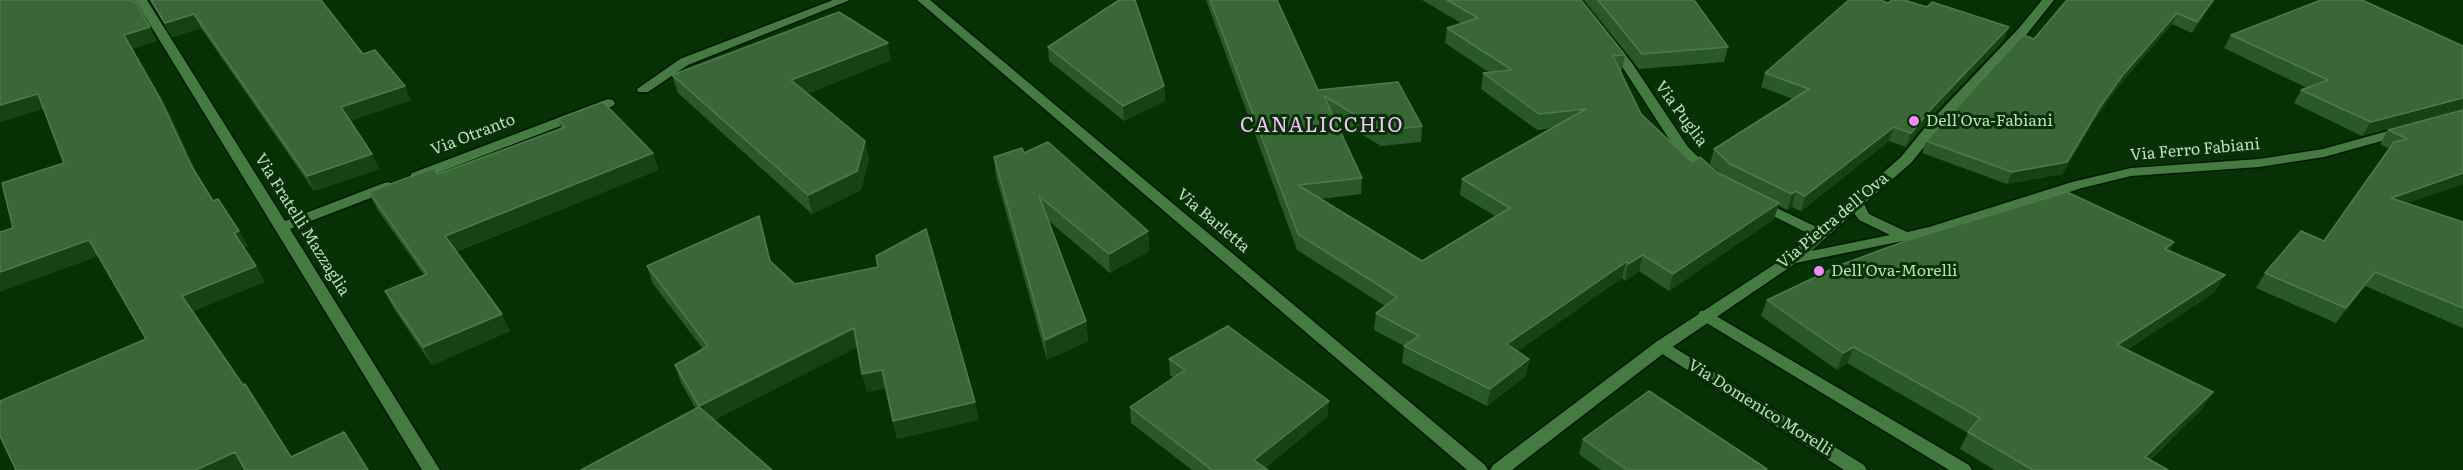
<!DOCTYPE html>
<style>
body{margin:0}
canvas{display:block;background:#053105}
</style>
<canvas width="2463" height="470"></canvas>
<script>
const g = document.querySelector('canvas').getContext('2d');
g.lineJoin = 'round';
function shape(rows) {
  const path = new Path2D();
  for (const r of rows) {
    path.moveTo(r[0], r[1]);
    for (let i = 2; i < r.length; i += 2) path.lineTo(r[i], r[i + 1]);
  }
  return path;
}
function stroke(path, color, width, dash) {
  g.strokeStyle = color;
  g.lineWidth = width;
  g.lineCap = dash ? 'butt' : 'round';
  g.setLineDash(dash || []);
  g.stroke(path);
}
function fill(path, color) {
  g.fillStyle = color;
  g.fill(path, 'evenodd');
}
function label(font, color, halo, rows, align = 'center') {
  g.font = font + ' Literata,serif';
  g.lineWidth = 6;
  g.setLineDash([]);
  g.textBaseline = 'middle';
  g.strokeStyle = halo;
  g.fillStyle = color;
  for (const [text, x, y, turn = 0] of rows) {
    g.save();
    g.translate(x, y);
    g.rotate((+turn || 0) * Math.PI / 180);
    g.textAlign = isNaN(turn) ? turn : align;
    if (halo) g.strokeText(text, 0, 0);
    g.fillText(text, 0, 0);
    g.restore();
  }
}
const street = shape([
 [135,0,147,0,285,221,384,183,389,182,396,186,394,189,290,229,440,470,422,470,135,0],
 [833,0,850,0,688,65,648,92,638,92,637,89,680,59,833,0],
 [917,0,930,0,1485,465,1488,470,1467,470,917,0],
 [1612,42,1616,43,1632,63,1688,147,1714,172,1716,175,1714,178,1704,178,1678,153,1623,68,1606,46,1612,42],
 [608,99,613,100,615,103,613,106,422,179,412,179,410,176,412,173,608,99],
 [1758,199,1825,231,1827,234,1820,239,1815,237,1753,206,1751,203,1753,200,1758,199],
 [1706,310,1969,465,1972,470,1949,470,1700,319,1698,315,1700,311,1706,310],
 [1662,340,1864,465,1867,470,1844,470,1656,350,1654,346,1656,342,1662,340]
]);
const secondary = shape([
 [2042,0,2054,0,2027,34,1937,131,1911,163,1864,204,1869,214,1907,232,1929,227,2072,182,2131,168,2259,159,2323,149,2402,127,2409,131,2407,134,2324,157,2259,167,2131,176,2082,188,1937,234,1796,263,1668,350,1512,470,1490,470,1493,465,1656,342,1787,256,1901,157,1927,125,2019,28,2042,0],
 [1854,213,1859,220,1890,235,1811,251,1854,213]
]);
stroke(street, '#001600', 3);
stroke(secondary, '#001600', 3);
fill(street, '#447b40');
fill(secondary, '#447b40');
fill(shape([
 [150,0,321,0,363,54,411,100,350,121,372,154,379,169,314,191,201,28,172,37],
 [1206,0,1277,0,1318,90,1422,126,1421,142,1381,146,1334,118,1362,178,1361,194,1320,199,1422,261,1495,216,1460,195,1462,179,1553,128,1537,130,1481,89,1483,73,1490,73,1445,43,1447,28,1461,23,1422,0,1581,0,1625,55,1622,70,1620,70,1641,114,1692,162,1722,175,1710,164,1714,149,1793,99,1761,87,1765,73,1888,3,1927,7,2009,27,2003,41,1925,123,1906,147,1889,141,1801,211,1792,207,1787,210,1778,205,1774,219,1669,291,1639,271,1625,281,1622,278,1518,351,1529,359,1526,376,1487,406,1402,363,1404,346,1374,330,1376,313,1385,306,1297,250],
 [1584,0,1694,0,1728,47,1724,62,1639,69],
 [2067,0,2215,0,2192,33,2172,24,2117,88,2095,119,2062,174,2007,184,1922,153,1926,141,2034,39],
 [2231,35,2463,46,2463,109,2362,136,2294,103,2301,90,2307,88,2224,48],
 [1048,47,1164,86,1165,101,1124,121,1049,61],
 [891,60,807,94,869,159,861,190,812,214,678,93,672,75],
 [2463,110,2463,184,2407,203,2463,222,2463,328,2365,286,2336,323,2256,288,2265,273,2324,241,2390,149,2380,144,2388,130],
 [558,119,653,153,658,170,456,252,510,331,432,365,394,309,385,291,424,275,377,209,369,192,438,174,561,129],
 [1024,153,1148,231,1149,251,1110,273,1049,221,1086,321,1088,341,1047,360,996,176,994,157],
 [2169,251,2215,292,2127,350,2213,392,2202,409,2150,460,2168,470,1995,470,1960,449,1968,433,1847,363,1837,370,1761,316,1767,300],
 [771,261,795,284,975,402,978,420,897,439,886,388,867,392,857,347,714,420,696,409,681,383,675,365,703,349,653,284,647,266],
 [1169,359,1328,416,1265,468,1268,470,1192,470,1131,423,1130,407,1174,378,1170,375],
 [1583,439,1767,470,1601,470,1579,454]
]), '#2a5928');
fill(shape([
 [2213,0,2215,0,2192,33,2197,22],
 [2177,13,2172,24,2117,88,2095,119,2062,174,2007,184,2012,172,2122,76],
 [194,14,201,28,172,37,165,23],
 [150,27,157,41,132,49,124,35],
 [2009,27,2003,41,1925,123,1906,147,1911,133,1931,109],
 [888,43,891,60,795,99,791,80],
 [405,86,411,100,347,122,341,107],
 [1164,86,1165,101,1124,121,1123,106],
 [38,94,47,108,0,122,0,105],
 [160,98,169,112,200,180,191,165],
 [2463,98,2462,109,2362,136,2371,122],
 [1894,127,1889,141,1801,211,1805,196],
 [865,141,869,159,861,190,812,214,808,195],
 [653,153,658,170,452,253,445,236],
 [372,154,379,169,314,191,307,176],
 [2463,173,2463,184,2382,212,2391,198],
 [1796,191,1792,207,1787,210,1792,194],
 [1779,203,1774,219,1669,291,1673,274],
 [239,231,248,246,243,248,234,233],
 [1148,231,1149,251,1110,273,1109,254],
 [89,240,99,256,0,292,0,272],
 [2174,242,2165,259,2165,249],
 [1643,255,1639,271,1625,281,1628,264],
 [1626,262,1622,278,1504,361,1507,344],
 [256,266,265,282,192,312,182,296],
 [2375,272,2365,286,2336,323,2346,308],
 [2225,275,2215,292,2108,362,2117,345],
 [502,314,510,331,432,365,423,347],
 [1086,321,1088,341,1047,360,1045,340],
 [854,328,858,347,705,424,699,406],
 [1854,347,1847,363,1837,370,1843,353],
 [1529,359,1526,376,1487,406,1490,389],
 [882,370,886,388,867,392,862,374],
 [2213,392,2202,409,2139,470,2145,457],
 [1329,401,1328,416,1262,470,1254,460],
 [975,402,978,420,897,439,893,421],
 [235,452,245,468,240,470,196,470]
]), '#154313');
const building = shape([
 [0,0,134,0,150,27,124,35,160,98,191,165,213,201,218,199,239,231,234,233,256,266,182,296,243,385,245,384,291,457,344,432,368,470,245,470,235,452,196,470,16,470,0,436,0,401,146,339,89,240,0,272,0,232,13,228,2,183,64,163,38,94,0,105,0,0],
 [151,0,321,0,363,54,375,50,405,86,341,107,372,154,307,176,194,14,165,23,151,0],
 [1119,0,1135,0,1164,86,1123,106,1048,47,1119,0],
 [1210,0,1277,0,1318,90,1398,82,1422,126,1382,131,1324,96,1362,178,1298,185,1422,261,1510,208,1462,179,1586,109,1539,114,1483,73,1512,70,1447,28,1478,18,1447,0,1581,0,1625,55,1613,56,1641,114,1692,162,1700,157,1718,173,1779,203,1673,274,1643,255,1628,264,1626,262,1507,344,1529,359,1490,389,1404,346,1419,336,1376,313,1397,297,1298,234,1210,0],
 [1598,0,1694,0,1728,47,1642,54,1598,0],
 [1849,0,1880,0,1888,3,1892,0,1904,0,1927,7,1932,2,2009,27,1931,109,1911,133,1894,127,1805,196,1796,191,1792,194,1730,164,1714,149,1809,89,1765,73,1849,0],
 [2067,0,2213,0,2197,22,2177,13,2122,76,2100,107,2067,162,2012,172,1926,141,2023,35,2034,39,2067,0],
 [2321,0,2362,0,2463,46,2463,98,2371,122,2301,90,2328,80,2231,35,2321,0],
 [839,12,888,43,791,80,865,141,857,171,808,195,672,75,839,12],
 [603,102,653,153,445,236,502,314,423,347,385,291,427,274,369,192,434,168,438,174,565,127,558,119,603,102],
 [2463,110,2463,173,2391,198,2463,222,2463,308,2375,272,2346,308,2265,273,2301,231,2324,241,2394,142,2408,139,2388,130,2463,110],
 [1048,142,1148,231,1109,254,1039,196,1086,321,1045,340,994,157,1022,148,1024,153,1048,142],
 [2067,192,2174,242,2165,249,2225,275,2117,345,2213,392,2145,457,2168,470,2033,470,1968,432,1980,418,1854,347,1843,353,1767,300,1843,264,1911,239,2067,192],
 [759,216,770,261,795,284,878,267,876,256,926,229,975,402,893,421,882,370,862,374,854,328,699,406,675,365,708,346,647,266,759,216],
 [1228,326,1329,401,1254,460,1268,470,1212,470,1130,407,1185,370,1169,359,1228,326],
 [1649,391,1767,469,1766,470,1627,470,1583,439,1649,391],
 [699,407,772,470,581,470,699,407]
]);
fill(building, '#3a6738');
stroke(building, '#4f7a4d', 1.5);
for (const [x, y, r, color] of [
 [1914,121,6,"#ed8cfa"],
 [1819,271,6,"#ed8cfa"]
]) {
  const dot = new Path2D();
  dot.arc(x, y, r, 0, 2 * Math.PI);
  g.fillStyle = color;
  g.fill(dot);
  stroke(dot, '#053105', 2);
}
label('16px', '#c0ddbd', '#053105', [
 ["Via Puglia",1681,114,54],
 ["Via Otranto",473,135,-21],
 ["Via Ferro Fabiani",2195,150,-5],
 ["Via Barletta",1213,221,40],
 ["Via Pietra dell'Ova",1833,221,-40],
 ["Via Fratelli Mazzaglia",302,225,58],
 ["Via Domenico Morelli",1760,408,32]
]);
label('16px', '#c0ddbd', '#053105', [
 ["Dell'Ova-Fabiani",1926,121],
 ["Dell'Ova-Morelli",1831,271]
], 'left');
g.letterSpacing = '1.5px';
label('20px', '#f8c2ff', '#053105', [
 ["CANALICCHIO",1322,126]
]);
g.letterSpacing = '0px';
</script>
